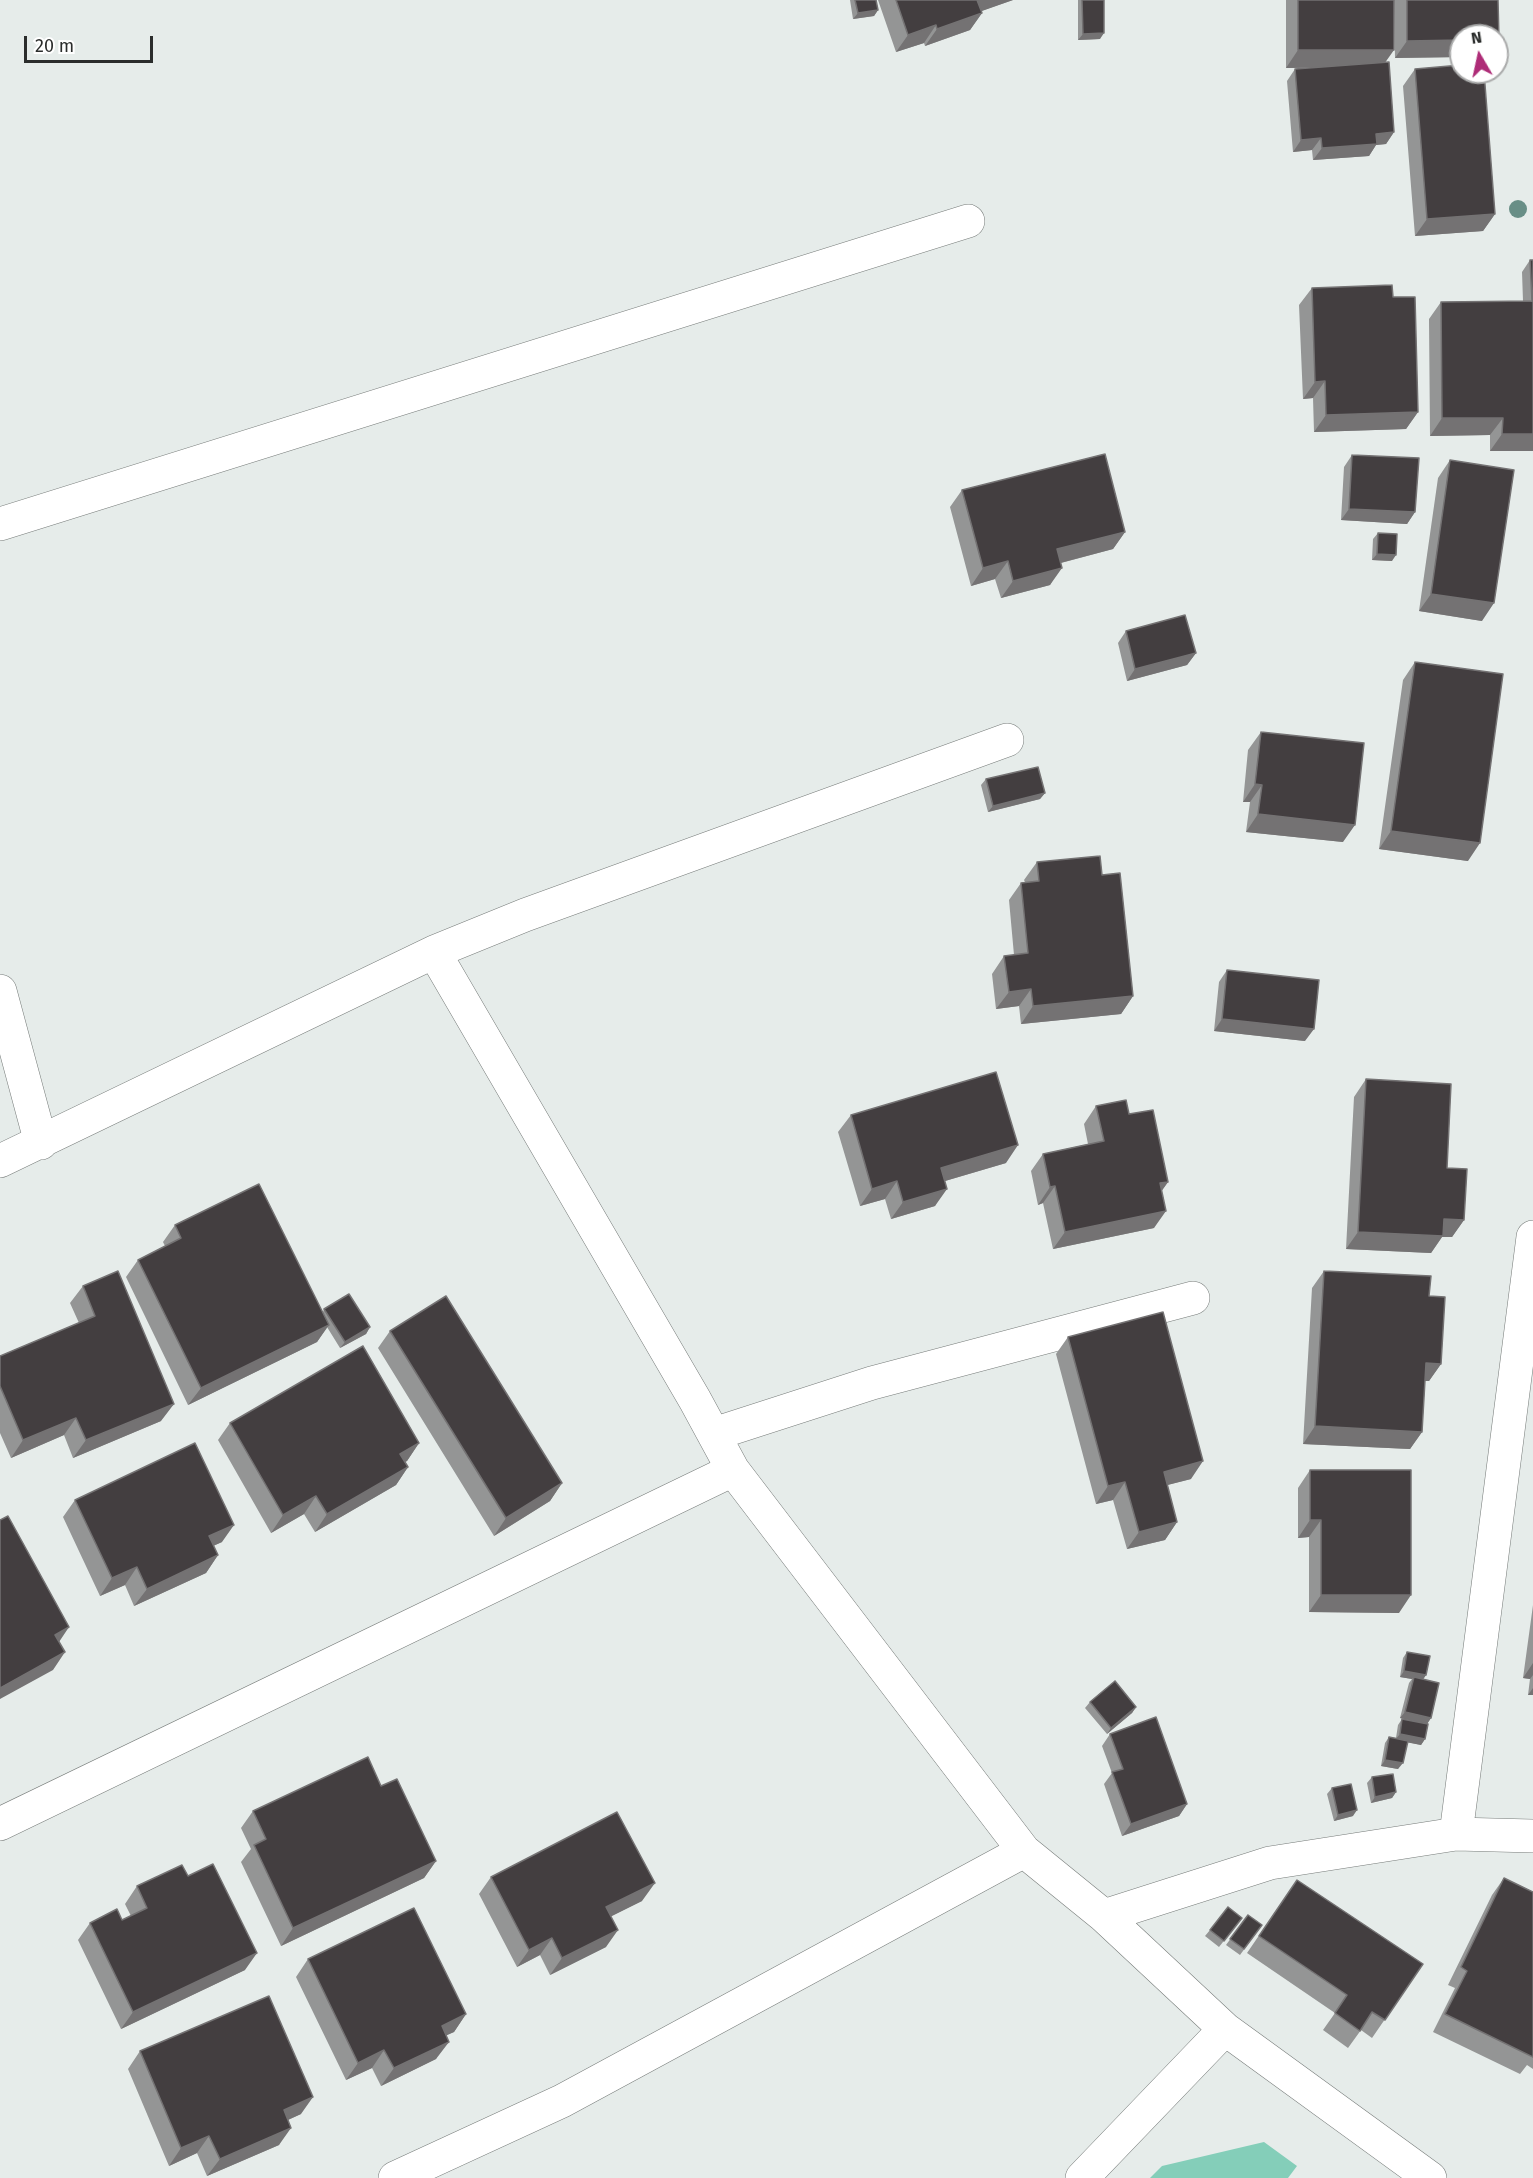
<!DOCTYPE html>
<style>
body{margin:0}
#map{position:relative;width:1533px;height:2178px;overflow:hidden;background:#e6ecea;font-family:"Fira Sans",sans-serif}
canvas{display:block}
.north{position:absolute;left:1449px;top:24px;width:60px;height:60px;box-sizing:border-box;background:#fff;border:2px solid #aaabab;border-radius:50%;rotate:351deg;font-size:16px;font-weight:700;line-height:24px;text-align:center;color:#2b2d2c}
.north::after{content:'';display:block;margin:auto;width:21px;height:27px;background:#ae2c77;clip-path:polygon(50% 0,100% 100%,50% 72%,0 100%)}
.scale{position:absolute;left:24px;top:36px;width:129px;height:27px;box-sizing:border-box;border:3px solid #2b2d2c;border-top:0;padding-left:8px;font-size:18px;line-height:21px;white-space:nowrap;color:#2b2d2c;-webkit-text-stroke:4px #fff;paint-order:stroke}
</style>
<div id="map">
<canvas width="1533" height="2178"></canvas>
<div class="north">N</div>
<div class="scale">20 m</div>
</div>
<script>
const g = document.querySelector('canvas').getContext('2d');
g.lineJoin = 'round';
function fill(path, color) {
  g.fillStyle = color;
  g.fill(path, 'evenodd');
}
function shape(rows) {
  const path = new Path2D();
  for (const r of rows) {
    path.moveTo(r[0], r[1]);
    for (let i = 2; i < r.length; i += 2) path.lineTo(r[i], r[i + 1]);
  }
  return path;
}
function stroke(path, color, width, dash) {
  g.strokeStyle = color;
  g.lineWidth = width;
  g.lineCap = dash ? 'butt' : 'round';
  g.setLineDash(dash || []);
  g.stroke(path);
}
fill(shape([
 [1264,2142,1297,2166,1288,2178,1150,2178,1162,2166]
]), '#84ceb9');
const street = shape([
 [0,524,968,221],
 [434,952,525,915,1007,740],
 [0,991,41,1143],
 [0,1161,434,952,695,1400,733,1470,1024,1851,1104,1916,1225,2029,1430,2178],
 [714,1434,872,1383,1193,1298],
 [0,1824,733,1470],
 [1456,1834,1533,1237],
 [1104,1916,1270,1863,1456,1834,1533,1836],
 [395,2178,562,2101,1024,1851],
 [1082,2178,1225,2029]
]);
stroke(street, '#777c7a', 34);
stroke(street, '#fff', 33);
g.fillStyle = '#688e86';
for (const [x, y] of [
 [1518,209]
]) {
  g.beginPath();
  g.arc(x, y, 9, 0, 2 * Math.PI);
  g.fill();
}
fill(shape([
 [850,0,876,0,878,10,874,16,853,19],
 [878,0,1013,0,981,11,982,13,970,30,925,46,924,43,896,52],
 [1078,0,1104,0,1100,39,1078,40],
 [1286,0,1394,0,1385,62,1394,132,1386,144,1376,145,1369,156,1313,160,1312,150,1293,152,1287,81,1295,69,1319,67,1286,68],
 [1394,0,1498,0,1461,36,1461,57,1395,58],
 [1415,69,1495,214,1483,231,1415,236,1403,86],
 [1530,260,1533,260,1533,451,1490,451,1490,435,1430,436,1429,319,1441,302,1523,301,1522,272],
 [1312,288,1393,297,1418,412,1406,429,1314,432,1313,398,1303,399,1299,305],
 [1352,455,1415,512,1407,524,1341,520,1344,467],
 [1450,460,1482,621,1419,611,1438,478],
 [962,490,1125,532,1113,549,1061,563,1050,585,1001,598,995,579,971,586,950,507],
 [1378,533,1392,561,1372,560,1373,539],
 [1126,631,1196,653,1187,665,1127,681,1118,643],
 [1415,662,1468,861,1379,849,1403,680],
 [1261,732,1343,842,1246,832,1250,802,1243,802,1248,750],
 [986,779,1045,793,1040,799,988,812,981,785],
 [1037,862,1102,875,1133,996,1121,1014,1021,1024,1019,1006,996,1009,992,974,1004,956,1014,955,1009,900,1021,883,1025,882,1024,880],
 [1227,970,1305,1041,1214,1031,1219,982],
 [1366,1079,1447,1168,1464,1220,1452,1237,1442,1237,1431,1253,1346,1249,1354,1097],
 [1096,1106,1129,1114,1168,1182,1162,1190,1154,1228,1053,1249,1043,1203,1038,1205,1031,1171,1043,1154,1088,1144,1084,1124],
 [851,1115,1006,1163,945,1181,935,1206,891,1219,885,1199,860,1206,838,1132],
 [175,1225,323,1312,324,1309,370,1327,366,1334,340,1348,327,1327,317,1342,188,1405,126,1277,138,1260,165,1246,163,1242],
 [1324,1271,1429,1296,1441,1364,1429,1381,1425,1381,1422,1432,1410,1449,1303,1444,1312,1288],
 [83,1286,161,1421,73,1458,64,1435,11,1458,0,1433,0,1356,79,1323,70,1303],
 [390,1331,562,1483,550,1501,494,1536,378,1348],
 [1068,1337,1191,1479,1167,1485,1177,1522,1165,1540,1127,1549,1113,1500,1096,1504,1056,1354],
 [230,1423,419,1443,407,1461,405,1462,408,1467,396,1485,315,1532,304,1514,271,1533,218,1440],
 [1310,1470,1399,1613,1309,1612,1309,1537,1298,1538,1298,1488],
 [75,1500,222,1542,213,1546,218,1555,206,1573,134,1606,125,1585,100,1596,63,1517],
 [1533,1605,1533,1695,1528,1695,1530,1679,1523,1678],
 [1407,1652,1426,1675,1423,1679,1431,1718,1427,1724,1425,1739,1421,1745,1407,1742,1398,1769,1381,1766,1385,1743,1389,1737,1396,1738,1398,1725,1402,1719,1416,1722,1400,1718,1409,1683,1412,1679,1400,1677,1403,1658],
 [1090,1702,1136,1707,1132,1713,1107,1734,1085,1708],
 [1110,1734,1187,1804,1179,1816,1122,1836,1104,1784,1112,1773,1102,1746],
 [1372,1777,1396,1792,1392,1798,1371,1803,1367,1783],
 [381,1786,436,1861,424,1878,281,1946,241,1862,251,1849,241,1828,253,1811],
 [1332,1788,1353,1816,1334,1821,1327,1794],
 [188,1876,245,1970,121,2029,78,1940,90,1923,122,1920,131,1916,125,1904,137,1886],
 [491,1877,642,1901,611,1916,606,1947,550,1975,540,1955,517,1967,479,1894],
 [1504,1878,1533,1892,1533,2069,1527,2065,1520,2074,1433,2032,1455,1988,1448,1985,1492,1895],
 [1297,1880,1423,1964,1372,2038,1361,2030,1348,2048,1323,2030,1335,2013,1247,1953],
 [1248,1915,1262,1925,1240,1955,1226,1945],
 [1242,1918,1219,1947,1205,1936,1210,1930],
 [308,1959,466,2014,454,2032,446,2035,436,2059,381,2086,372,2068,346,2080,296,1977],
 [140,2051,301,2114,288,2120,279,2145,207,2176,197,2153,169,2166,128,2069]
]), '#949595');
fill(shape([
 [977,0,1013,0,965,17],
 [878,10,874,16,853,19,858,13],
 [982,13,970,30,925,46,937,29],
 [936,25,924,43,896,52,908,35],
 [1104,33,1100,39,1078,40,1083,34],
 [1461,40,1461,57,1395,58,1407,41],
 [1298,50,1394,50,1382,67,1286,68],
 [1394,132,1386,144,1376,145,1369,156,1313,160,1322,148,1376,134],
 [1321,138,1312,150,1293,152,1301,140],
 [1495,214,1483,231,1415,236,1427,219],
 [1325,381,1313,398,1303,399,1315,382],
 [1418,412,1406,429,1314,432,1326,415],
 [1442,418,1503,418,1490,435,1430,436],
 [1502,434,1533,434,1533,451,1490,451],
 [1349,509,1415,512,1407,524,1341,520],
 [1125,532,1113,549,1045,567,1057,549],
 [1377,554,1396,555,1392,561,1372,560],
 [1008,561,995,579,971,586,983,568],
 [1062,568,1050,585,1001,598,1013,581],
 [1431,594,1494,603,1482,621,1419,611],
 [1196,653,1187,665,1127,681,1135,669],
 [1255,784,1262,785,1250,802,1243,802],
 [1045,793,1040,799,988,812,993,806],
 [1258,814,1355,825,1343,842,1246,832],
 [1391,831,1480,843,1468,861,1379,849],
 [1031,989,1019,1006,996,1009,1009,992],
 [1133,996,1121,1014,1021,1024,1033,1006],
 [1222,1019,1314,1029,1305,1041,1214,1031],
 [1018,1145,1006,1163,928,1186,941,1168],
 [897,1181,885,1199,860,1206,872,1189],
 [1168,1182,1156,1199,1160,1183],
 [1055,1186,1043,1203,1038,1205,1050,1187],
 [947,1189,935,1206,891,1219,903,1202],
 [1166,1211,1154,1228,1053,1249,1065,1232],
 [1444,1219,1464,1220,1452,1237,1442,1237,1431,1253,1346,1249,1358,1232],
 [329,1325,317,1342,188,1405,201,1388],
 [370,1327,366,1334,340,1348,345,1342],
 [1426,1363,1441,1364,1429,1381,1413,1381],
 [174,1404,161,1421,73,1458,86,1440],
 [76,1418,64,1435,11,1458,23,1440],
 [1315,1426,1422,1432,1410,1449,1303,1444],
 [419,1443,407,1461,388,1471,400,1454],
 [1203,1461,1191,1479,1152,1489,1164,1472],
 [408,1467,396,1485,315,1532,327,1514],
 [1125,1482,1113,1500,1096,1504,1108,1486],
 [562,1483,550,1501,494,1536,506,1518],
 [316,1496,304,1514,271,1533,283,1515],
 [1310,1520,1321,1520,1309,1537,1298,1538],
 [1177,1522,1165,1540,1127,1549,1139,1532],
 [234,1525,222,1542,197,1553,209,1536],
 [218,1555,206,1573,134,1606,147,1589],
 [137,1567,125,1585,100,1596,112,1578],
 [1321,1595,1411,1595,1399,1613,1309,1612],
 [69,1627,57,1645,55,1635],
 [65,1652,53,1670,0,1699,0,1688],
 [1533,1663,1533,1675,1530,1679,1523,1678],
 [1404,1671,1426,1675,1422,1681,1414,1677,1412,1679,1400,1677],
 [1533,1688,1533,1695,1528,1695],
 [1136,1707,1132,1713,1107,1734,1111,1728],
 [1405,1712,1431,1718,1427,1724,1400,1718],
 [1400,1734,1425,1739,1421,1745,1395,1740],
 [1385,1760,1403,1763,1398,1769,1381,1766],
 [1396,1792,1392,1798,1371,1803,1375,1797],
 [1187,1804,1179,1816,1122,1836,1131,1824],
 [1357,1810,1353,1816,1334,1821,1338,1815],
 [436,1861,424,1878,281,1946,293,1928],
 [655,1883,642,1901,594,1925,606,1907],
 [618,1930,606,1947,550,1975,562,1958],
 [552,1938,540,1955,517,1967,529,1950],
 [257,1953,245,1970,121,2029,133,2012],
 [466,2014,454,2032,430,2043,442,2026],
 [449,2042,436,2059,381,2086,394,2068],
 [384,2050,372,2068,346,2080,358,2063],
 [313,2097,301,2114,272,2127,284,2110],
 [291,2128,279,2145,207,2176,220,2159],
 [209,2136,197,2153,169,2166,181,2148]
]), '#747273');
const building = shape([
 [855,0,876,0,878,10,858,13,855,0],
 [896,0,977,0,982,13,937,29,936,25,908,35,896,0],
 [1082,0,1104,0,1104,33,1083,34,1082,0],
 [1298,0,1394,0,1394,50,1298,50,1298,0],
 [1407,0,1498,0,1499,39,1497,39,1497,36,1461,36,1461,40,1407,41,1407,0],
 [1389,62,1394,132,1376,134,1377,144,1322,148,1321,138,1301,140,1295,69,1389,62],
 [1461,65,1461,72,1484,72,1495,214,1427,219,1415,69,1461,65],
 [1530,260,1533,260,1533,301,1532,301,1530,260],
 [1392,285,1393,297,1415,297,1418,412,1326,415,1325,381,1315,382,1312,288,1392,285],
 [1533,301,1533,434,1502,434,1503,418,1442,418,1441,302,1533,301],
 [1105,454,1125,532,1057,549,1062,568,1013,581,1008,561,983,568,962,490,1105,454],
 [1352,455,1419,458,1415,512,1349,509,1352,455],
 [1450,460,1514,470,1494,603,1431,594,1450,460],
 [1378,533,1397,534,1396,555,1377,554,1378,533],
 [1185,615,1196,653,1135,669,1126,631,1185,615],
 [1415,662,1503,674,1480,843,1391,831,1415,662],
 [1261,732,1364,743,1355,825,1258,814,1262,785,1255,784,1261,732],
 [1038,767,1045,793,993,806,986,779,1038,767],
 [1100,856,1102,875,1120,873,1133,996,1033,1006,1031,989,1009,992,1004,956,1028,953,1021,883,1039,881,1037,862,1100,856],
 [1227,970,1319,980,1314,1029,1222,1019,1227,970],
 [996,1072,1018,1145,941,1168,947,1189,903,1202,897,1181,872,1189,851,1115,996,1072],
 [1366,1079,1451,1084,1447,1168,1467,1169,1464,1220,1444,1219,1443,1236,1358,1232,1366,1079],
 [1126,1100,1129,1114,1153,1110,1168,1182,1160,1183,1166,1211,1065,1232,1055,1186,1050,1187,1043,1154,1104,1141,1096,1106,1126,1100],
 [259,1184,329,1325,201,1388,138,1260,181,1238,175,1225,259,1184],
 [118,1271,174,1404,86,1440,76,1418,23,1440,0,1386,0,1356,95,1316,83,1286,118,1271],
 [1324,1271,1431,1276,1429,1296,1445,1297,1441,1364,1426,1363,1422,1432,1315,1426,1324,1271],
 [349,1294,370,1327,345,1342,324,1309,349,1294],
 [446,1296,562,1483,506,1518,390,1331,446,1296],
 [1163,1312,1203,1461,1164,1472,1177,1522,1139,1532,1125,1482,1108,1486,1068,1337,1163,1312],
 [363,1346,419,1443,400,1454,408,1467,327,1514,316,1496,283,1515,230,1423,363,1346],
 [195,1443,234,1525,209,1536,218,1555,147,1589,137,1567,112,1578,75,1500,195,1443],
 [1310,1470,1411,1470,1411,1595,1321,1595,1321,1520,1310,1520,1310,1470],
 [8,1516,69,1627,55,1635,65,1652,0,1688,0,1520,8,1516],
 [1407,1652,1430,1656,1426,1675,1404,1671,1407,1652],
 [1414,1677,1439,1683,1431,1718,1405,1712,1414,1677],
 [1115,1681,1136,1707,1111,1728,1090,1702,1115,1681],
 [1156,1717,1187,1804,1131,1824,1112,1772,1123,1769,1110,1734,1156,1717],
 [1402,1719,1428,1724,1425,1739,1400,1734,1402,1719],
 [1389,1737,1408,1741,1403,1763,1385,1760,1389,1737],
 [368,1757,381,1786,397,1779,436,1861,293,1928,254,1845,266,1839,253,1811,368,1757],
 [1393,1774,1396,1792,1375,1797,1372,1777,1393,1774],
 [1351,1784,1357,1810,1338,1815,1332,1788,1351,1784],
 [617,1812,655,1883,606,1907,618,1930,562,1958,552,1938,529,1950,491,1877,617,1812],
 [213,1864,257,1953,133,2012,90,1923,117,1909,122,1920,147,1908,137,1886,182,1865,188,1876,213,1864],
 [1504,1878,1533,1892,1533,2057,1445,2014,1467,1971,1461,1967,1504,1878],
 [1297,1880,1423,1964,1385,2020,1372,2012,1360,2031,1335,2013,1347,1995,1259,1936,1297,1880],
 [1228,1907,1242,1918,1224,1941,1210,1930,1228,1907],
 [414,1908,466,2014,442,2026,449,2042,394,2068,384,2050,358,2063,308,1959,414,1908],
 [1248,1915,1262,1925,1244,1949,1230,1939,1248,1915],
 [269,1996,313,2097,284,2110,291,2128,220,2159,209,2136,181,2148,140,2051,269,1996]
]);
fill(building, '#433e40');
stroke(building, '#747273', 1.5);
</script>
